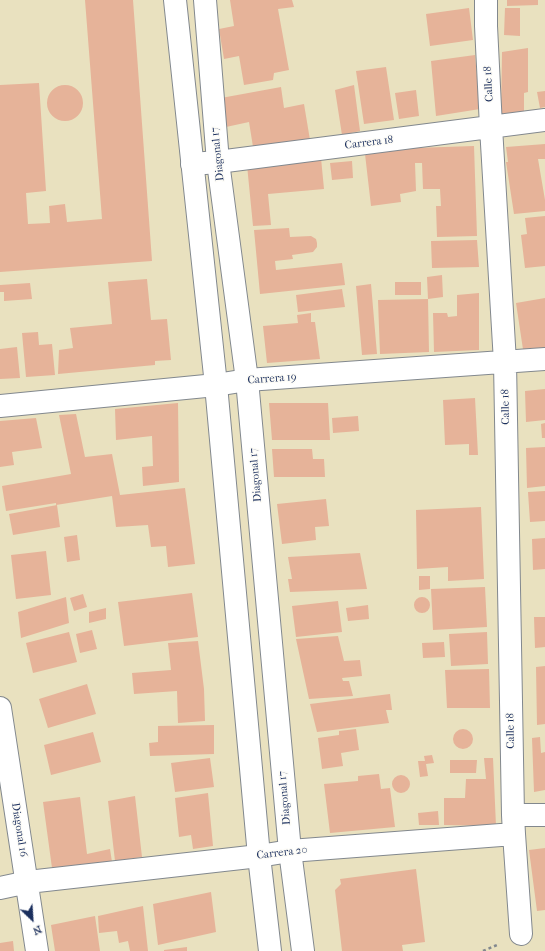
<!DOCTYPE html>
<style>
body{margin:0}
#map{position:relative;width:545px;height:951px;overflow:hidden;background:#e9e1bf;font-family:"IM FELL French Canon",serif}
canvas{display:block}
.north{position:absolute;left:12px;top:899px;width:40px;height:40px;-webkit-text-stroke:3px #fdfcf7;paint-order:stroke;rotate:155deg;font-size:11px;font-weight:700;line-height:16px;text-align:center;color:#1b2f5e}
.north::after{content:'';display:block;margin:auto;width:14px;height:18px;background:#1b2f5e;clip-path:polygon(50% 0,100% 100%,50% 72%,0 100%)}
</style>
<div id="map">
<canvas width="545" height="951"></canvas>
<div class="north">N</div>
</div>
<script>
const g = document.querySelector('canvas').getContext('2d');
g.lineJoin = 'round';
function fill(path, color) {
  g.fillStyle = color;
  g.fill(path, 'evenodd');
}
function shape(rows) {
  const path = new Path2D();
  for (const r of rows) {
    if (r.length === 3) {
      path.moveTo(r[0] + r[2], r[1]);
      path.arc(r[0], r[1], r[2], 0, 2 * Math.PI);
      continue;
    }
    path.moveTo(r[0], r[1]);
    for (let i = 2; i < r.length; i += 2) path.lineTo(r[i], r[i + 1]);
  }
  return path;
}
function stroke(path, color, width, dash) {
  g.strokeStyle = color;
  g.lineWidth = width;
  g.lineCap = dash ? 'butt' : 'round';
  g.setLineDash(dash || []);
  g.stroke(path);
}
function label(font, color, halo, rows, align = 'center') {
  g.font = font + ' "IM FELL French Canon",serif';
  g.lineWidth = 3;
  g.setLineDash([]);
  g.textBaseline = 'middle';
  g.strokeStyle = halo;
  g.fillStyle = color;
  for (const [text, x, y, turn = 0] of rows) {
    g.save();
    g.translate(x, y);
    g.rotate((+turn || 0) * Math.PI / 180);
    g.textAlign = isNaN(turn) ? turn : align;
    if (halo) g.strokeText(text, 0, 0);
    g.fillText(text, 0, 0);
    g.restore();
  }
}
fill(shape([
 [85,0,133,0,152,261,0,272,0,85,39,83,46,191,26,193,28,224,50,223,49,206,65,204,67,222,102,219],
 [230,0,292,0,294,7,278,9,289,70,274,73,273,80,244,85,239,56,224,59,219,29,234,26],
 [507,0,538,0,538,5,507,6],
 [469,8,473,40,430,46,426,14],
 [505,8,520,8,520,36,504,35],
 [528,48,528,92,524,93,524,113,501,116,502,52],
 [475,55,480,109,436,116,431,61],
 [386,67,394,120,364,124,356,71],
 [65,103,18],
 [354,85,360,131,342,135,335,90],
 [281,87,284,108,304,104,310,140,254,153,249,122,226,127,221,98],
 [416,90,419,116,399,119,395,93],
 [545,91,545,107,540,108,537,92],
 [545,144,545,159,538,159,545,200,545,211,514,214,506,162,508,162,506,147],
 [474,146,477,236,437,237,436,206,441,206,440,189,423,189,422,163,415,163,416,191,400,194,401,202,371,206,365,154,414,148],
 [321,158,324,189,268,194,271,225,253,226,247,165],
 [352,161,353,178,332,180,330,163],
 [545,216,545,266,525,268,521,235,527,234,525,218],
 [289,228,290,237,311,236,316,239,317,243,317,247,313,252,292,255,293,259,275,261,276,270,342,263,345,285,260,294,254,230],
 [477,240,479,267,432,268,431,241],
 [442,275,443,297,428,299,427,277],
 [147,279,151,320,167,319,171,360,155,361,155,365,58,374,59,350,73,348,70,328,112,324,108,282],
 [395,282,421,282,421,295,395,295],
 [30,283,32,299,4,301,4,292,0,292,0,285],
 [371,284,377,354,362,355,356,286],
 [342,289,345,307,298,312,296,295],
 [479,293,479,350,434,352,433,313,447,313,448,317,457,316,457,295],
 [545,298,545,352,524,356,516,303],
 [428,299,429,352,380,354,378,300],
 [311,313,311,322,315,322,320,359,267,363,263,326,298,323,297,315],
 [38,332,39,345,52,344,55,375,26,377,22,333],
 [17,347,20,378,0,379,0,349],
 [545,389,545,420,526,422,525,391],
 [475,398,478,455,469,455,469,444,445,445,443,400],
 [178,403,179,482,143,486,142,467,153,466,152,436,116,440,115,409],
 [269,403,328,403,330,440,272,440],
 [76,414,85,457,112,454,120,495,185,488,195,564,168,567,166,546,151,547,148,525,116,527,112,496,56,505,56,503,6,511,2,486,71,474,59,415],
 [358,416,359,431,333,433,332,418],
 [36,418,42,448,12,452,14,465,0,467,0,421],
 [545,423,545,438,542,438,541,424],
 [545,447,545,486,527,488,526,448],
 [272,449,312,449,313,459,324,459,325,477,274,477],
 [545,491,545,521,530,522,528,492],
 [326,499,329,526,315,527,316,540,282,544,277,504],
 [57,505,60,527,13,535,9,514],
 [481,507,484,579,448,581,448,567,417,569,416,510],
 [77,535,80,560,67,562,64,537],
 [545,538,545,569,533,570,532,539],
 [46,551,51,595,16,599,11,555],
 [360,553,367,589,290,592,288,579,292,579,288,557],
 [419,576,430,576,430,589,419,590],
 [485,587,487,627,433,630,431,589],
 [192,593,198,637,124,646,118,602],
 [83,594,87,607,74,611,70,598],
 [66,597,69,623,21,638,18,612],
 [422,605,8],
 [338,601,342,632,296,637,292,606],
 [368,605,369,619,348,621,346,608],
 [106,608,106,619,89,623,89,612],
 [534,617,545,617,545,647,535,648],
 [92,630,97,649,80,653,76,634],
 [69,632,77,662,33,673,26,643],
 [487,632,488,664,451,666,449,634],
 [338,636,344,661,360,660,362,676,342,678,343,681,349,681,353,696,309,699,296,639],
 [198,641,204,689,205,721,178,723,177,691,134,694,132,673,171,670,168,643],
 [444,642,445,657,423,658,422,643],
 [545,666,545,724,537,725,536,667],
 [489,669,490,708,447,708,445,670],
 [87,684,96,714,48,728,39,699],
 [390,694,392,710,386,710,389,723,317,732,310,704],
 [214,725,214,754,150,756,149,743,158,742,158,726],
 [356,729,359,750,341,753,343,766,322,769,318,738,339,735,339,731],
 [463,739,10],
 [93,732,101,762,51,775,44,745],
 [540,737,541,753,545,752,545,790,534,792,532,738],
 [432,755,434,763,426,764,428,776,420,777,418,761,425,761,424,756],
 [210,758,214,787,175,792,171,763],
 [484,758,493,758,496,826,444,825,444,798,465,798,466,779,486,779],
 [450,760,477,760,476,773,450,773],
 [379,774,381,789,390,788,395,827,330,833,324,784,358,781,358,776],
 [401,784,9],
 [208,793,213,846,193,849,191,835,179,837,175,798],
 [135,796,142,857,115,861,108,801],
 [80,797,87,854,110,849,112,862,54,871,52,868,43,802],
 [438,811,439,825,419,825,418,813],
 [545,848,545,910,537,911,529,850],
 [416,869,425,942,402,945,403,951,342,951,335,890,341,884,340,879],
 [211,892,216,932,158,945,153,904],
 [143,906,148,951,130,951,128,941,119,943,117,931,99,933,98,916],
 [95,916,100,951,55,951,51,925],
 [13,941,14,951,0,951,0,943],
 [187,947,187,951,164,951,164,950]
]), '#e6b399');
const minor = shape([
 [486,0,486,26,491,127,505,362,513,815],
 [192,164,218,162,545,120],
 [0,406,216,385,247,380,545,359],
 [0,708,37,951],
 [514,834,521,934],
 [0,888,28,882,259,856,290,851,514,834,513,815,545,815]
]);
const tertiary = shape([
 [175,0,216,385,259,856,270,951],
 [205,0,218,162,247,380,290,851,303,951]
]);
stroke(minor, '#82888e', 24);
stroke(tertiary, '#82888e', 24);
stroke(shape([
 [483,951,497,945]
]), '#82888e', 2.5, [3, 3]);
stroke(minor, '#fff', 22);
stroke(tertiary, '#fff', 22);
label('11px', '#1b2f5e', '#fdfcf7', [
 ["Calle 18",489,84,-93],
 ["Carrera 18",369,143,-7],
 ["Diagonal 17",218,154,-96],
 ["Carrera 19",272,379,-4],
 ["Calle 18",506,407,-91],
 ["Diagonal 17",256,475,-95],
 ["Calle 18",511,731,-91],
 ["Diagonal 17",285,798,-95],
 ["Diagonal 16",19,830,81],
 ["Carrera 20",282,853,-7]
]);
</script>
